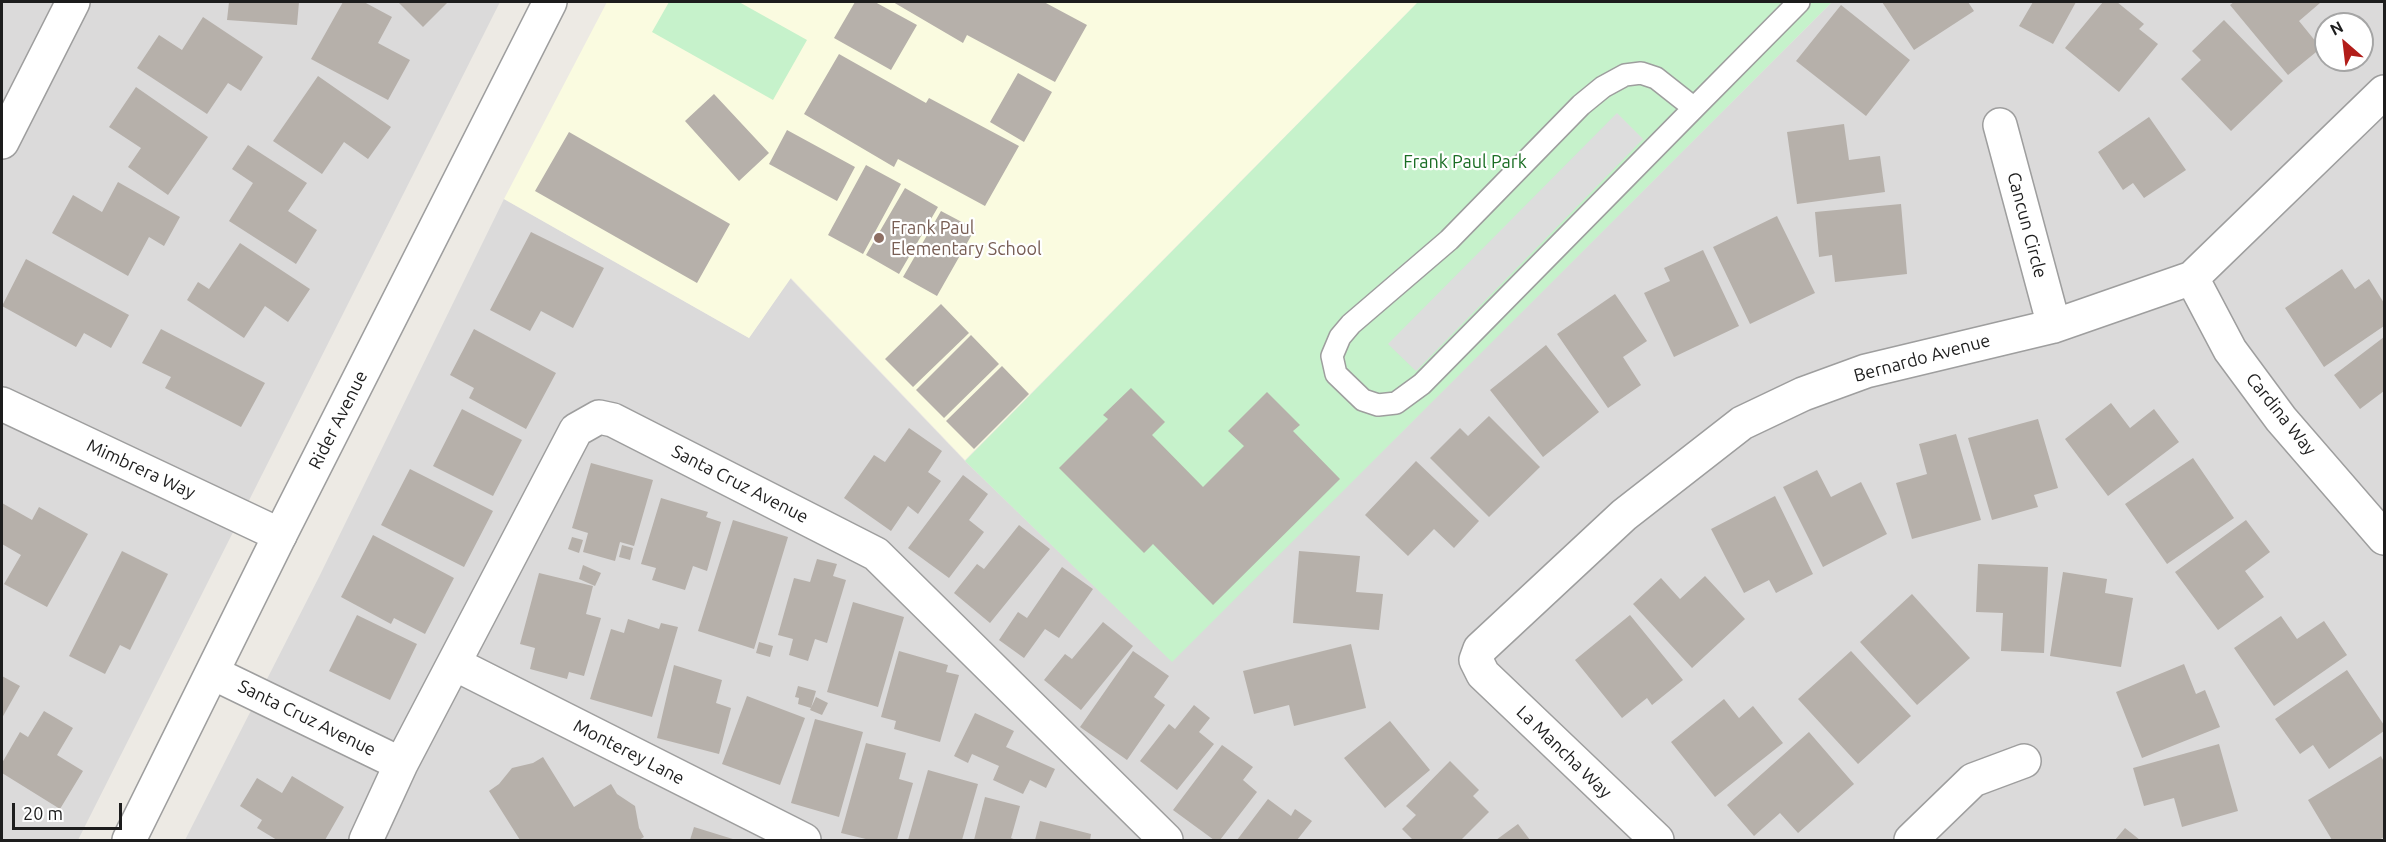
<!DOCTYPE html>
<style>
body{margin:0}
#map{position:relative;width:2386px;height:842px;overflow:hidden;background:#edeae4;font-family:Ubuntu,sans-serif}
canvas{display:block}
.frame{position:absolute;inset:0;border:3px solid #1d1d1d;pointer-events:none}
.north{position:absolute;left:2314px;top:12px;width:60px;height:60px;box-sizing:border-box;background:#fff;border:2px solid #a5a5a5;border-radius:50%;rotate:332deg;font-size:16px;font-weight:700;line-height:24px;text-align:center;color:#1d1d1d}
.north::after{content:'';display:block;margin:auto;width:21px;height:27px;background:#b21d19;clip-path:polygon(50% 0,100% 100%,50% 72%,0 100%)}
.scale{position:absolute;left:12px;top:803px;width:110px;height:27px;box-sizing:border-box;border:3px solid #1d1d1d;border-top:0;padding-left:8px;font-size:18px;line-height:21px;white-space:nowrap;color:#1d1d1d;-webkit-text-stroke:4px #fff;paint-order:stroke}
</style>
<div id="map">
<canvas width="2386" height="842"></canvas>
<div class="frame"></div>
<div class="north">N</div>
<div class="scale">20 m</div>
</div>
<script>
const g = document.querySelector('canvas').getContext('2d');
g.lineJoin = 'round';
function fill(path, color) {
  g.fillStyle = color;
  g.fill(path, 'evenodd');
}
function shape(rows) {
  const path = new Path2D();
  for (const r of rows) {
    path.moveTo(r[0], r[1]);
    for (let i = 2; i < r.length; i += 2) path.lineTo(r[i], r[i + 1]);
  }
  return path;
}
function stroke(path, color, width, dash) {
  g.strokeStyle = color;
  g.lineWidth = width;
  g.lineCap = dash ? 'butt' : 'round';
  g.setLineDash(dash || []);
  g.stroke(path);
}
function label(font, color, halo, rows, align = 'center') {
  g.font = font + ' Ubuntu,sans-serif';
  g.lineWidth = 4.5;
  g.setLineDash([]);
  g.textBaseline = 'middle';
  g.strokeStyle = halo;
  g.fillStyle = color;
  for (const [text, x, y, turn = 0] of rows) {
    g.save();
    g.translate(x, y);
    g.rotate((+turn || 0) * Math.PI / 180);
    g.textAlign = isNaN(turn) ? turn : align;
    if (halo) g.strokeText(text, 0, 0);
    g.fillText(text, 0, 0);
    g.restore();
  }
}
fill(shape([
 [2,2,500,2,78,840,2,840],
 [1832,2,2384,2,2384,840,185,840,319,577,504,199,749,338,790,278,965,461,1172,661],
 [2326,24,2362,24,2362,60,2326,60]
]), '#dbdada');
fill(shape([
 [607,2,1418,2,965,460,791,278,749,338,504,199]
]), '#fafbe0');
fill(shape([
 [669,2,739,2,807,40,773,100,652,32],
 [1418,2,1832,2,1172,662,965,461]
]), '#c6f2cb');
fill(shape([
 [1617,113,1643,139,1416,371,1388,344]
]), '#ddd');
fill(shape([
 [229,2,299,2,297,25,227,20],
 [343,2,364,2,392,17,378,43,410,60,388,100,311,59],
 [398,2,448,2,423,27],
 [855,2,875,2,917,25,891,70,834,38],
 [893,2,1044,2,1087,25,1055,82,967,35,963,43],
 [1882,2,1968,2,1974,11,1914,50],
 [2033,2,2076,2,2053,44,2019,26],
 [2103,2,2117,2,2144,24,2139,29,2158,44,2119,92,2065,48],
 [2234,2,2318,2,2320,3,2299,21,2321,48,2288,75,2230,5],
 [1841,5,1910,60,1866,116,1796,61],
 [203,17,263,57,241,91,228,83,207,114,137,68,159,35,182,50],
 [2224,20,2283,81,2231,131,2181,79,2201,60,2192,51],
 [839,54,926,103,929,98,1019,146,985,206,898,159,894,167,804,114],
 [1018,73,1052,92,1024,142,990,122],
 [318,76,391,127,368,159,344,142,322,174,273,141],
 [136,87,208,137,168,195,128,167,141,148,109,127],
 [714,94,769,153,739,181,685,121],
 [2149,117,2186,170,2144,198,2133,183,2123,190,2098,152],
 [1844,124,1849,160,1880,156,1885,192,1797,204,1787,132],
 [787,130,855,167,837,201,769,164],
 [569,132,730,224,697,283,535,191],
 [248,145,307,183,288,211,317,230,296,264,229,221,253,183,232,169],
 [866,165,901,184,863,254,828,235],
 [118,182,180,217,164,246,149,237,128,276,52,233,73,195,102,212],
 [905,188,938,207,899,274,866,255],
 [1901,204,1907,274,1835,282,1832,255,1819,257,1815,212],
 [941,211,975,229,937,296,903,277],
 [1777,216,1815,293,1750,324,1713,247],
 [531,232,604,268,573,328,541,311,530,331,490,310],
 [240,243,310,289,288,322,265,306,244,338,187,300,198,282,209,289],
 [1703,250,1739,326,1674,357,1644,293,1670,281,1664,268],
 [26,259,129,315,111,348,84,333,76,347,2,306],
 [2342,269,2355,289,2369,279,2384,303,2384,326,2324,367,2285,308],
 [1615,294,1647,341,1623,357,1641,385,1608,408,1557,334],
 [941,304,969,333,913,387,885,359],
 [161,329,265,383,241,427,165,388,171,377,142,363],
 [474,329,556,373,526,429,469,398,474,388,450,375],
 [971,335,999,364,944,418,916,390],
 [2384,337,2384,391,2360,409,2334,375],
 [1546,345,1599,412,1543,457,1490,390],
 [1002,366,1029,394,974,449,946,421],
 [1131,388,1165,422,1152,435,1203,487,1244,446,1228,431,1267,392,1300,425,1293,431,1340,479,1213,605,1153,544,1144,553,1059,468,1108,419,1103,415],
 [2111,403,2130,428,2154,409,2179,442,2108,496,2065,439],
 [462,409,522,440,493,496,433,466],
 [1489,416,1540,467,1489,517,1430,458,1460,428,1468,436],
 [2038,419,2058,488,2034,495,2038,507,1992,520,1968,438],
 [909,428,942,451,928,472,941,481,918,514,908,506,891,531,844,498,874,455,885,462],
 [1956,434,1981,520,1912,539,1896,483,1927,474,1919,444],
 [2193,458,2234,518,2167,564,2125,504],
 [1416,461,1479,521,1454,548,1434,529,1408,556,1365,515],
 [591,463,653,480,634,546,620,542,615,561,583,552,588,533,572,528],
 [410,469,493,511,464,567,381,525],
 [1817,470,1831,497,1861,482,1887,534,1823,567,1783,487],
 [963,475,988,494,969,520,984,532,949,578,908,548],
 [1775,496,1813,574,1776,593,1769,580,1744,593,1711,529],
 [661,498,708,512,706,517,721,522,707,571,693,566,685,590,652,580,656,568,641,564],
 [2,503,32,520,39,507,88,534,47,607,4,584,21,555,2,544],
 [733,520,788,537,754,649,698,631],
 [2246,520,2270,552,2245,571,2264,597,2218,630,2175,572],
 [1019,525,1050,549,990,623,954,593,977,564,984,569],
 [373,535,454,578,425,634,394,618,391,624,341,597],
 [572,537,583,540,579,553,568,549],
 [622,545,633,548,630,560,619,557],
 [122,551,168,574,130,650,120,645,105,674,69,656],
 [1299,551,1360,556,1356,592,1383,594,1379,630,1293,623],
 [817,559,837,564,833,576,846,580,827,643,815,639,808,661,789,655,793,639,778,635,794,578,810,582],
 [1978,564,2048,567,2044,653,2001,651,2003,613,1976,612],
 [583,565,601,573,595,586,579,579],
 [1062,567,1093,589,1059,638,1045,629,1024,658,999,640,1018,612,1027,618],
 [2063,572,2107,579,2105,593,2133,598,2121,667,2050,656],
 [539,573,593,586,586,614,601,618,584,676,569,672,567,679,530,669,535,648,520,644],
 [1705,576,1745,619,1692,668,1633,604,1661,578,1680,599],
 [1912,594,1970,658,1917,705,1860,642],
 [853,602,904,617,878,707,827,692],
 [357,615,417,644,390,700,329,671],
 [1630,615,1683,680,1652,705,1647,698,1622,718,1575,660],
 [2281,616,2297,639,2324,621,2347,655,2274,706,2234,648],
 [628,619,659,629,661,623,678,627,652,717,590,699,611,629,624,633],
 [1103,622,1133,646,1081,710,1044,680,1065,654,1072,659],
 [759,642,773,646,770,657,756,653],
 [1351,644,1366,708,1294,726,1289,705,1254,714,1243,671],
 [899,651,948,665,946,672,959,675,940,742,894,729,896,721,881,717],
 [1133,651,1169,676,1154,697,1165,705,1127,760,1080,727],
 [1851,651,1911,716,1858,764,1798,699],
 [2184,664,2196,694,2205,690,2220,727,2142,758,2116,692],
 [674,665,722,680,716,703,731,708,719,754,657,738],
 [2347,670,2384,725,2384,731,2329,769,2313,745,2300,754,2275,719],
 [2,676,20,686,2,718],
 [798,686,816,691,811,708,798,704,799,698,795,697],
 [747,696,805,718,780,785,722,764],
 [816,697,828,703,822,715,810,710],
 [1724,699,1739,718,1753,706,1783,743,1715,797,1671,742],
 [1194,705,1210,718,1199,732,1214,744,1177,790,1140,761,1169,724,1175,729],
 [44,711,73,728,57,755,83,771,60,809,2,773,2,763,20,732,28,737],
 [975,713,1014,731,1006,747,1055,769,1046,788,1030,780,1023,794,993,780,999,766,972,754,968,763,954,756],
 [815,719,863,732,839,817,791,803],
 [1390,721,1430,770,1385,808,1344,758],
 [1809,732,1854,784,1798,833,1780,813,1754,836,1727,805],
 [866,743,906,753,899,779,913,783,897,840,870,840,841,833],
 [2219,744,2238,811,2182,827,2174,798,2144,806,2133,768],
 [1222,745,1253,767,1243,780,1257,792,1220,840,1214,840,1173,810],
 [2381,756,2384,762,2384,837,2379,840,2332,840,2308,800],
 [543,757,574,807,611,784,617,794,635,806,639,828,644,837,639,840,520,840,489,791,499,784,512,768,533,763],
 [1450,761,1479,790,1473,796,1489,812,1461,840,1413,840,1402,829,1416,815,1406,806],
 [928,770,978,784,962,840,908,840],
 [292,776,344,807,325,840,277,840,257,828,262,820,240,806,257,778,282,793],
 [985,797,1020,806,1011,838,1016,840,974,840],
 [1268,799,1291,816,1295,809,1312,821,1297,840,1237,840],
 [1040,821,1091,834,1090,840,1035,840],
 [1518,824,1530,840,1496,840],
 [694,827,736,840,690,840],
 [2125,828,2140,840,2115,840]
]), '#b6b0aa');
const service = shape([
 [1694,108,1656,78,1641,73,1625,75,1603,87,1581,105,1449,240,1351,324,1340,337,1332,356,1336,374,1363,400,1378,405,1396,403,1422,384,1694,108,1799,2]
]);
const minor = shape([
 [2000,125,2054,326],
 [2,142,73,2],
 [2192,278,2230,350,2281,419,2384,538],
 [2,404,280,535],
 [455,664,804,840],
 [213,673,401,764],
 [366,840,401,764,576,430,599,417,613,420,876,554,1166,840],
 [1657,840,1483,674,1476,660,1480,649,1624,515,1742,423,1803,394,1866,371,2054,326,2192,278,2384,92],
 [1911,840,1973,780,2024,761]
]);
const tertiary = shape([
 [129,840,280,535,550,2]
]);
stroke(service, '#9e9e9e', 24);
stroke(minor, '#9e9e9e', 36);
stroke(tertiary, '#9e9e9e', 36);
stroke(service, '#fff', 21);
stroke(minor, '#fff', 33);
stroke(tertiary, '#fff', 33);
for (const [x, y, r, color] of [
 [879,238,6,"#8d6e63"]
]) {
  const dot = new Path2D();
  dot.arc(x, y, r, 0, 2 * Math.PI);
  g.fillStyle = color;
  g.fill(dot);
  stroke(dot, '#fff', 2);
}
label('18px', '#196d23', '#fff', [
 ["Frank Paul Park",1465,162]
]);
label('18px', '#1d1d1d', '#fff', [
 ["Cancun Circle",2027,225,75],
 ["Bernardo Avenue",1922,358,-15],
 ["Cardina Way",2281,414,51],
 ["Rider Avenue",338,420,-63],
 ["Mimbrera Way",141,469,25],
 ["Santa Cruz Avenue",740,484,27],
 ["Santa Cruz Avenue",307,718,26],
 ["Monterey Lane",629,752,27],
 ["La Mancha Way",1564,752,44]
]);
label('18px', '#785e54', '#fff', [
 ["Frank Paul",891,228],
 ["Elementary School",891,249]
], 'left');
</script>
